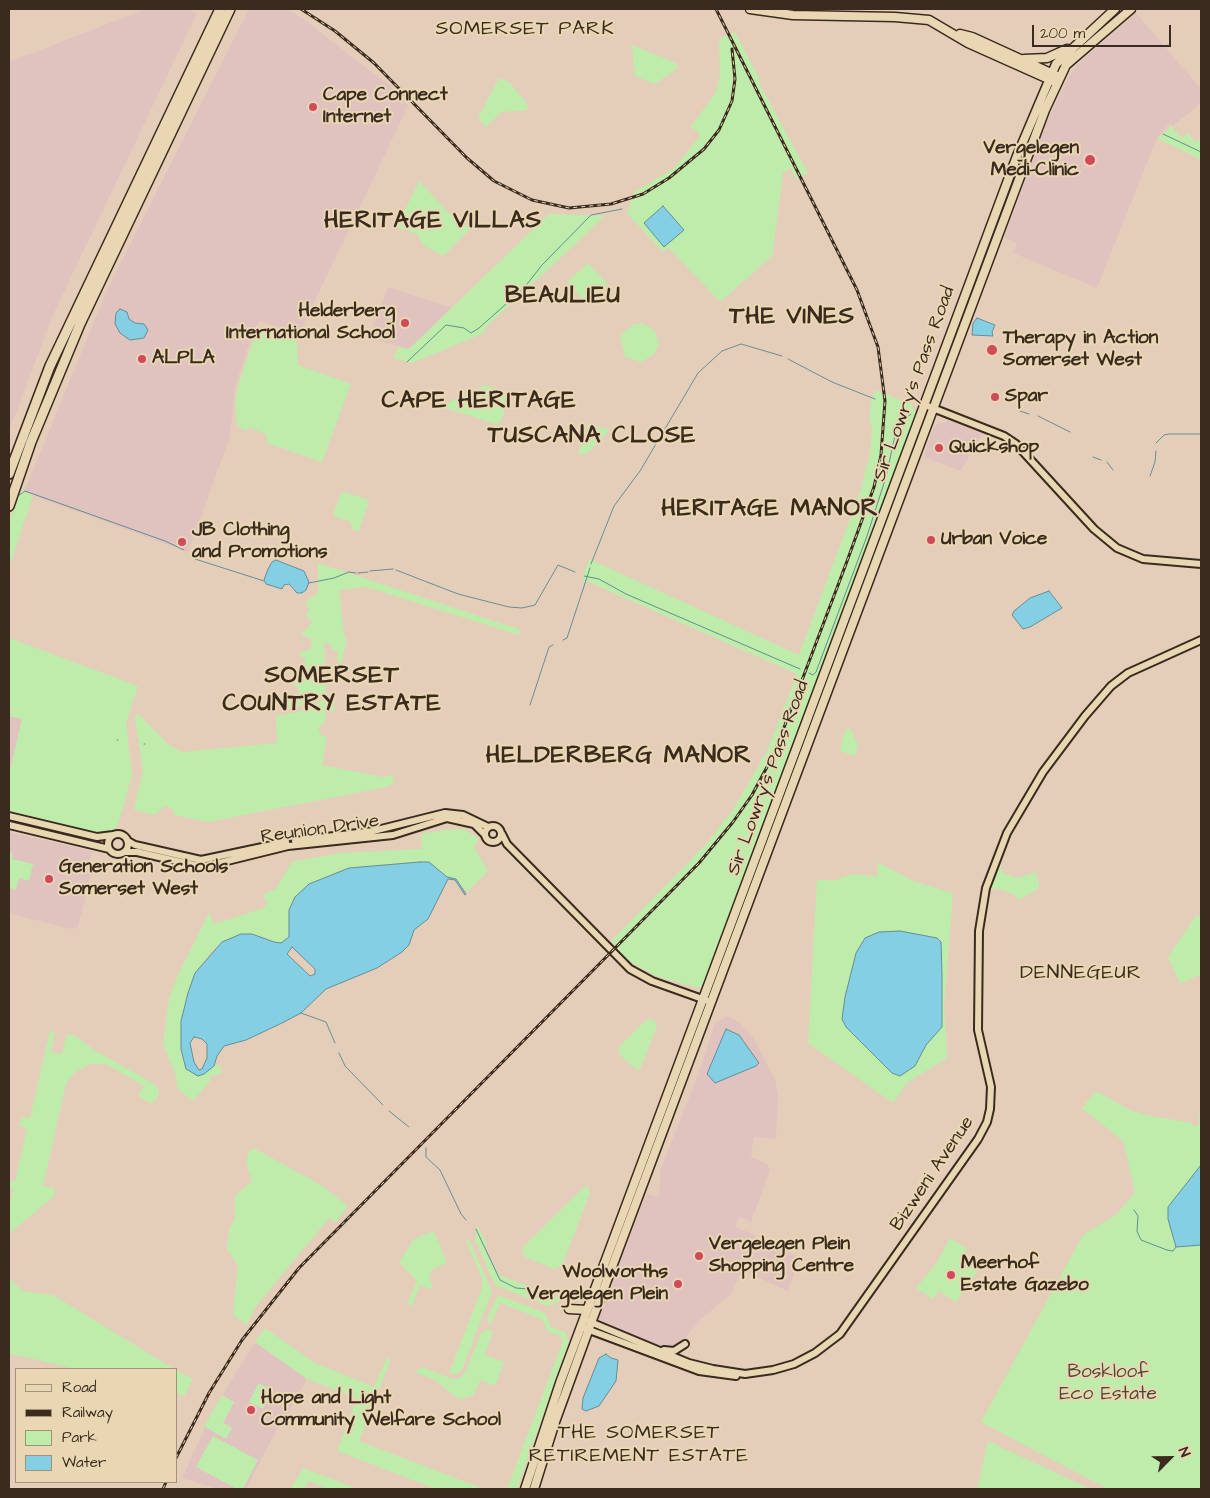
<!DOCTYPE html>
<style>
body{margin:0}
#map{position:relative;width:1210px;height:1498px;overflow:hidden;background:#e5ceb9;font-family:"Architects Daughter",sans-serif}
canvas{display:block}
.frame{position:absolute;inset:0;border:10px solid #3b2a1e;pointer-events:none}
.legend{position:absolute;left:15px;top:1368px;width:162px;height:115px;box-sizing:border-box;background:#e9d7b4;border:1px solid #a39278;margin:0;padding:6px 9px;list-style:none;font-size:15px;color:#3b2a1e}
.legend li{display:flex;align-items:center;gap:10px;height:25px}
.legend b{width:25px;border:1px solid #a39278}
.north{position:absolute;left:1145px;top:1433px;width:50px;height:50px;-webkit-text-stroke:4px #e9d7b4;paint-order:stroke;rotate:67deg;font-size:14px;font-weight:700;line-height:20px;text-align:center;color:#3b2a1e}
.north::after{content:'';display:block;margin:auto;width:18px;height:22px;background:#3b2a1e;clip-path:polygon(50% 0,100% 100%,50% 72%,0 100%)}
.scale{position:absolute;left:1032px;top:25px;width:139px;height:22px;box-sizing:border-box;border:2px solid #3b2a1e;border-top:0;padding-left:6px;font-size:15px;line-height:18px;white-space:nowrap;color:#3b2a1e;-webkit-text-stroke:4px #e9d7b4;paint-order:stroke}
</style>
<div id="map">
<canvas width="1210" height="1498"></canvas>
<div class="frame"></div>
<ul class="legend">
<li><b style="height:6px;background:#e9d7b4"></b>Road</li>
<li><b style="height:6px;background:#3b2a1e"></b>Railway</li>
<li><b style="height:14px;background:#bdecab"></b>Park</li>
<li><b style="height:14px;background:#84cfe4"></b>Water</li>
</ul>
<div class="north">N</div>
<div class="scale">200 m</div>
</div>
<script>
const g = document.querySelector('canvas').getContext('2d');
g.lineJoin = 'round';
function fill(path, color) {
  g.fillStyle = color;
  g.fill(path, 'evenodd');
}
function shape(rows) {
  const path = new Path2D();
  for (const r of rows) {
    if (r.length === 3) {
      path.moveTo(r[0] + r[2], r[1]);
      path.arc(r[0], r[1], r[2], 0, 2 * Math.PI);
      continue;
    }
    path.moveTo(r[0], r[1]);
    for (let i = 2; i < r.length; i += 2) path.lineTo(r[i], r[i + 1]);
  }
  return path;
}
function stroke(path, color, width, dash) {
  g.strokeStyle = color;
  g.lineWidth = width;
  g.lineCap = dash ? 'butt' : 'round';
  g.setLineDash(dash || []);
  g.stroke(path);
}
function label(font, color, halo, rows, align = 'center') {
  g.font = font + ' "Architects Daughter",sans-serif';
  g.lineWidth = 4;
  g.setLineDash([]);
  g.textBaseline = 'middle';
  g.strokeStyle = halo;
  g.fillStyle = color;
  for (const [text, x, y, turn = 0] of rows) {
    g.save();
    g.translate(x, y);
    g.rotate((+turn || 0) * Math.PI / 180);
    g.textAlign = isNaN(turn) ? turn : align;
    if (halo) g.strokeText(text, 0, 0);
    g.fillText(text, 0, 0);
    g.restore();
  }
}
fill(shape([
 [146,9,188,9,197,13,53,315,9,431,9,62],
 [249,9,286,9,302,18,389,85,408,106,299,334,260,321,254,329,235,387,230,437,188,552,24,492,107,290],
 [1136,13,1201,89,1201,103,1173,126,1169,124,1157,138,1097,288,1013,253,1017,243,1004,238,1047,121,1070,74,1078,64],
 [388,287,452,308,409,349,369,338],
 [947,420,982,434,961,471,925,458,924,454,934,426,943,422,946,423],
 [9,716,22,719,9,775],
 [9,832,92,851,90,862,93,863,78,928,70,929,9,913],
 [728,1016,741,1024,754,1039,775,1080,778,1095,776,1139,754,1137,751,1157,767,1164,770,1170,751,1222,739,1217,735,1227,756,1235,755,1239,800,1257,788,1291,742,1270,731,1294,700,1320,688,1335,679,1359,595,1328,646,1194,659,1197,660,1171,699,1072,715,1023],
 [255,1342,307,1379,280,1428,277,1429,246,1489,217,1489,182,1478,205,1428,204,1425]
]), '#e0c3bf');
fill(shape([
 [735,32,758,76,760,85,808,173,796,179,791,168,783,173,772,256,720,302,669,248,663,252,627,213,634,192,673,169,700,136,697,130,690,128,716,92,720,75,719,39],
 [632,45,676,63,678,68,655,84,635,76],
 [499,78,509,82,528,105,527,110,501,112,486,127,478,118],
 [1169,124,1182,138,1188,133,1195,142,1201,138,1201,160,1157,138,1170,128],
 [419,181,452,216,471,228,443,256,423,245,417,234,397,227],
 [549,214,605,216,485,328,484,333,412,363,394,358,398,347,409,349],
 [588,263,608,284,586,303,567,282],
 [641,323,650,327,656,333,659,346,653,355,641,362,625,357,620,336,633,325],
 [268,331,297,341,298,365,351,384,322,462,267,443,267,435,250,427,246,431,237,425,235,403,238,386,254,338,260,333],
 [486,385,511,395,499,425,445,408,445,404],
 [875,390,911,404,916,414,713,962,705,983,699,988,655,976,626,959,611,941,707,843,734,808,767,751,797,674,582,579,589,559,799,655,860,492,870,453,872,427,870,424,870,405],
 [588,424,610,430,587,454,578,454],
 [19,490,33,495,9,568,9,522],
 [344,492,369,500,359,531,352,529,350,521,333,516,340,495],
 [318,563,521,630,519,635,366,587,339,590,344,636,347,638,341,666,337,659,338,652,332,649,330,643,324,643,325,662,320,670,321,674,330,681,324,691,326,694,297,707,281,711,285,696,293,700,299,697,299,689,294,685,298,670,306,661,299,654,303,651,309,650,312,645,310,638,301,635,312,622,306,616,309,610,306,601,318,593],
 [9,638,138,686,126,723,132,775,118,825,113,830,99,833,9,812,9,775,22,719,9,716],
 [334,695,335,711,326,712,325,722,318,728,321,735,327,737,322,765,382,777,393,775,394,782,386,787,208,822,174,815,173,809,167,806,162,808,155,815,134,810,143,770,135,718,137,713,169,745,182,752,277,743,276,716,298,712],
 [847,728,851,730,858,745,855,756,840,751,843,736],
 [464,829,479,839,474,847,488,871,467,892,456,879,447,877,420,862,349,868,289,910,289,937,285,941,279,944,252,934,222,942,212,951,195,973,181,1021,189,1071,200,1076,214,1066,220,1065,222,1073,210,1076,210,1081,193,1101,178,1089,175,1073,163,1044,169,999,177,977,209,912,214,924,264,908,267,902,263,896,267,892,275,890,292,862,339,853,422,849,421,834,443,830],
 [9,852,13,853,12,859,33,864,29,881,19,878,16,890,9,888],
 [878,862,913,881,953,893,944,1004,947,1058,908,1082,893,1103,808,1043,817,880,836,880,852,874,877,876],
 [1000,863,1003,873,1018,878,1035,872,1039,883,1038,889,1018,900,1015,895,996,888,990,890],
 [1196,915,1201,918,1201,974,1180,984,1168,957],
 [650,1019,655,1021,657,1026,641,1067,637,1070,619,1054,618,1048,646,1020],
 [50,1031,55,1032,51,1052,62,1054,67,1034,76,1036,94,1050,151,1082,158,1088,159,1095,152,1104,138,1096,144,1086,106,1064,89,1064,74,1073,66,1084,43,1186,55,1188,54,1196,9,1234,9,1208,13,1190,9,1188,9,1181,15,1182,27,1128,19,1126,22,1117,30,1118],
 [1095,1092,1098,1092,1130,1110,1146,1115,1192,1123,1192,1126,1199,1125,1199,1115,1201,1113,1201,1489,1108,1489,981,1422,1083,1235,1117,1214,1135,1192,1123,1141,1082,1108],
 [254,1148,324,1187,348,1206,336,1222,329,1218,256,1306,247,1325,233,1315,238,1266,227,1249,229,1229,235,1219,235,1196,252,1181,246,1162,249,1151],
 [585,1186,589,1188,590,1193,562,1266,554,1269,525,1257,522,1253,523,1247],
 [477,1225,487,1244,485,1249,499,1275,555,1297,559,1295,562,1300,548,1306,497,1286,492,1279,475,1239],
 [434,1231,447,1263,432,1269,429,1276,433,1287,430,1289,420,1285,412,1306,407,1304,417,1281,399,1262,414,1239],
 [950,1238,967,1249,962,1257,979,1269,956,1302,939,1291,933,1299,916,1288,936,1264],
 [469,1239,492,1291,462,1370,454,1375,449,1373,482,1288,482,1278,466,1241],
 [10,1279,23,1291,53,1295,174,1369,76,1369,9,1353],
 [498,1295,545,1313,551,1327,565,1332,569,1341,517,1489,507,1489,563,1341,560,1336,547,1331,543,1320,500,1303,490,1326,487,1318],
 [265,1328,315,1363,374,1387,387,1357,390,1361,359,1441,484,1489,436,1489,337,1451,357,1398,307,1379,255,1342],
 [487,1329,493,1331,485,1355,504,1362,495,1386,480,1380,474,1395,461,1399,454,1396,436,1381,415,1372,422,1367,453,1379,460,1378,465,1373,481,1333],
 [176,1370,193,1379,184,1396,176,1393],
 [259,1383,272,1391,263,1409,249,1402],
 [222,1395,234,1402,223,1423,232,1428,226,1439,204,1426],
 [213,1436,258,1460,243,1489,237,1489,196,1467],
 [988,1441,1090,1489,977,1489],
 [303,1468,358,1489,328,1489,308,1481,305,1489,291,1489]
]), '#bdecab');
const water = shape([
 [663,206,684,230,664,247,644,223,663,206],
 [120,309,127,312,129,319,135,323,144,324,148,330,144,338,130,340,120,333,115,324,116,313,120,309],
 [977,318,995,325,992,332,993,336,972,335,973,323,977,318],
 [276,560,304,571,309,582,306,590,302,593,297,593,289,584,284,585,282,589,266,584,264,580,268,569,272,562,276,560],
 [1049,591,1062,608,1030,627,1023,629,1012,615,1014,611,1030,598,1049,591],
 [420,862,429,862,447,877,456,879,466,894,465,895,455,880,448,879,428,919,414,930,409,945,402,952,377,968,326,989,301,1013,282,1023,246,1040,224,1046,217,1056,214,1066,204,1074,198,1076,186,1069,181,1049,181,1021,188,993,195,973,222,942,241,934,252,934,274,942,281,943,289,937,289,910,295,897,309,884,349,868,420,862],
 [292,947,315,969,315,974,310,976,287,954,292,947],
 [194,1037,202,1039,207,1044,207,1058,202,1069,199,1070,194,1062,190,1043,194,1037],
 [900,931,937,938,941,942,942,975,942,1027,926,1045,915,1066,900,1076,892,1073,846,1027,842,1019,845,997,856,953,865,938,879,932,900,931],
 [726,1029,739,1035,759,1063,756,1066,715,1083,707,1074,726,1029],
 [1201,1165,1201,1245,1176,1247,1168,1219,1168,1207,1201,1165],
 [606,1354,611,1358,618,1360,616,1381,599,1406,586,1411,582,1409,583,1398,599,1358,606,1354]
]);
fill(water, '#84cfe4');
stroke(water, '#678d95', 1);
stroke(shape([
 [1163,134,1201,152],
 [788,359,832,382,875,399],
 [407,362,446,325,464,328,471,333,479,328,524,288,542,265,591,215,622,209],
 [1020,411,1029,414],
 [1038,416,1070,432],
 [1156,443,1164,435,1169,434,1201,434],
 [1093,457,1101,460],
 [1107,462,1113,470],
 [1150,476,1155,462,1156,451],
 [18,496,25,491,165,541,184,550],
 [195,559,264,581],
 [591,564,614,506,640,471,698,373,722,351,741,344,782,356],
 [396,570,458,594,509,607,522,608,535,605,558,565,575,572],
 [370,571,393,569],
 [358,573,368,572],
 [584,576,599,579,626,594,800,669],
 [309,583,334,578,349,572,356,573],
 [563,640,567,638,590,568],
 [809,673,813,675,816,672,867,536,886,477,896,431,901,422,911,414],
 [530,705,549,647,553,645],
 [117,740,118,740],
 [144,744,145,744],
 [301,1013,326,1022,335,1043],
 [339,1053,345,1066,383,1105],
 [389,1111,409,1127],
 [426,1148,426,1157,440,1170,461,1214,466,1220],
 [1134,1210,1138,1216,1137,1231,1141,1240,1167,1250,1173,1251,1176,1247],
 [476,1229,500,1280,516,1288,529,1289,537,1297,548,1297]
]), '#678d95', 1);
const minor = shape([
 [925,405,1004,436,1016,444,1094,529,1117,548,1143,559,1201,564],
 [9,816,97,837,113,835],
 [9,825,109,849],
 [493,834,8],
 [118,844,10],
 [502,834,507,844,630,969,652,981,708,1001],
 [128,841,135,845,201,860,286,842],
 [295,841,373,831,445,813,463,815,488,827],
 [125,852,137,852,203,867,288,846,393,835,447,818,474,824,485,835],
 [588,1321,689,1363,713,1369,745,1374,773,1370,794,1364,815,1353,840,1334,978,1139,987,1122,990,1109,991,1087,978,1030,979,931,986,888,1007,833,1043,772,1085,716,1111,686,1128,673,1201,640],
 [584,1328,699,1371,736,1376],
 [664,1350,674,1351,685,1344]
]);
const major = shape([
 [750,9,793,15,895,17,929,20,968,43,1053,81],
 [960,34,972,37,1055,75],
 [1024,59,1047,58,1067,49],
 [569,1309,587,1310],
 [525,1489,560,1383,1017,156,1056,64,1115,9],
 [534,1489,555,1422,591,1323,1045,110,1066,65,1131,9]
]);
const highway = shape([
 [9,474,50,366,220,9],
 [9,506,31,442,80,324,230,9]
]);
stroke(minor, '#3b2a1e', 10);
stroke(major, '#3b2a1e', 11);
stroke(highway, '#3b2a1e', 12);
stroke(minor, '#e9d7b4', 6);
stroke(major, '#e9d7b4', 8);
stroke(highway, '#e9d7b4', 9);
const rail = shape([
 [301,9,335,31,374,63,467,158,494,181,532,200,569,208,611,204,643,194,669,178,704,149,719,130,732,101,735,79,732,49],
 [176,1458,209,1393,242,1340,299,1268,699,863,733,822,752,795,774,754,846,564,874,487,881,455,885,401,878,347,857,290,716,9],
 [163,1489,166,1482]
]);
stroke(rail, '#3b2a1e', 3);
stroke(rail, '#e9d7b4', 1, [4]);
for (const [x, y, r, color] of [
 [313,107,5,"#d1495b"],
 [1090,160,6,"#d1495b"],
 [405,323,5,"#d1495b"],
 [992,350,6,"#d1495b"],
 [142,359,5,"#d1495b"],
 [995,397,5,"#d1495b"],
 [939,448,5,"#d1495b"],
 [931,540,5,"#d1495b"],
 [182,542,5,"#d1495b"],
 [49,879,5,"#d1495b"],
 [699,1256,5,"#d1495b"],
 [951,1275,5,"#d1495b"],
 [678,1284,5,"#d1495b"],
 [251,1410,5,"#d1495b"]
]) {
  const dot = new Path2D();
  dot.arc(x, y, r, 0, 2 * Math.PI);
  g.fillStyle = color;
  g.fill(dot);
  stroke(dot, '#e9d7b4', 2);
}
label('bold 19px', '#3b2a1e', '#e9d7b4', [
 ["Cape Connect",323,96],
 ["Internet",323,118],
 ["Vergelegen",1079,149,"right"],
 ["Medi-Clinic",1079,171,"right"],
 ["Helderberg",395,312,"right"],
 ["International School",395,334,"right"],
 ["Therapy in Action",1003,339],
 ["Somerset West",1003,361],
 ["ALPLA",152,359],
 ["Spar",1005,397],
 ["Quickshop",949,448],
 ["JB Clothing",192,531],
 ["and Promotions",192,553],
 ["Urban Voice",941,540],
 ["Generation Schools",59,868],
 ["Somerset West",59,890],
 ["Vergelegen Plein",709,1245],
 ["Shopping Centre",709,1267],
 ["Meerhof",961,1264],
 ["Estate Gazebo",961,1286],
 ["Woolworths",668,1273,"right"],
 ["Vergelegen Plein",668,1295,"right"],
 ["Hope and Light",261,1399],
 ["Community Welfare School",261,1421]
], 'left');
label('19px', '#3b2a1e', '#e9d7b4', [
 ["Sir Lowry's Pass Road",915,384,-70],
 ["Sir Lowry's Pass Road",769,778,-70],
 ["Reunion Drive",320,830,-8],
 ["Bizweni Avenue",933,1174,-56]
]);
label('19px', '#4e4733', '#e9d7b4', [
 ["Boskloof",1108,1373],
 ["Eco Estate",1108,1395]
]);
g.letterSpacing = '1px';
label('20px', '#3b2a1e', '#e9d7b4', [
 ["SOMERSET PARK",525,30],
 ["DENNEGEUR",1081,974],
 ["THE SOMERSET",639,1434],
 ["RETIREMENT ESTATE",639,1457]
]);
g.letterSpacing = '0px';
g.letterSpacing = '1px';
label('bold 24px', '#3b2a1e', '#e9d7b4', [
 ["HERITAGE VILLAS",433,222],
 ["BEAULIEU",563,297],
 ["THE VINES",792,318],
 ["CAPE HERITAGE",479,402],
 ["TUSCANA CLOSE",592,437],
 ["HERITAGE MANOR",770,510],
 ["SOMERSET",332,677],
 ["COUNTRY ESTATE",332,705],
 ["HELDERBERG MANOR",619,757]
]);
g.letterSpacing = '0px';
</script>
